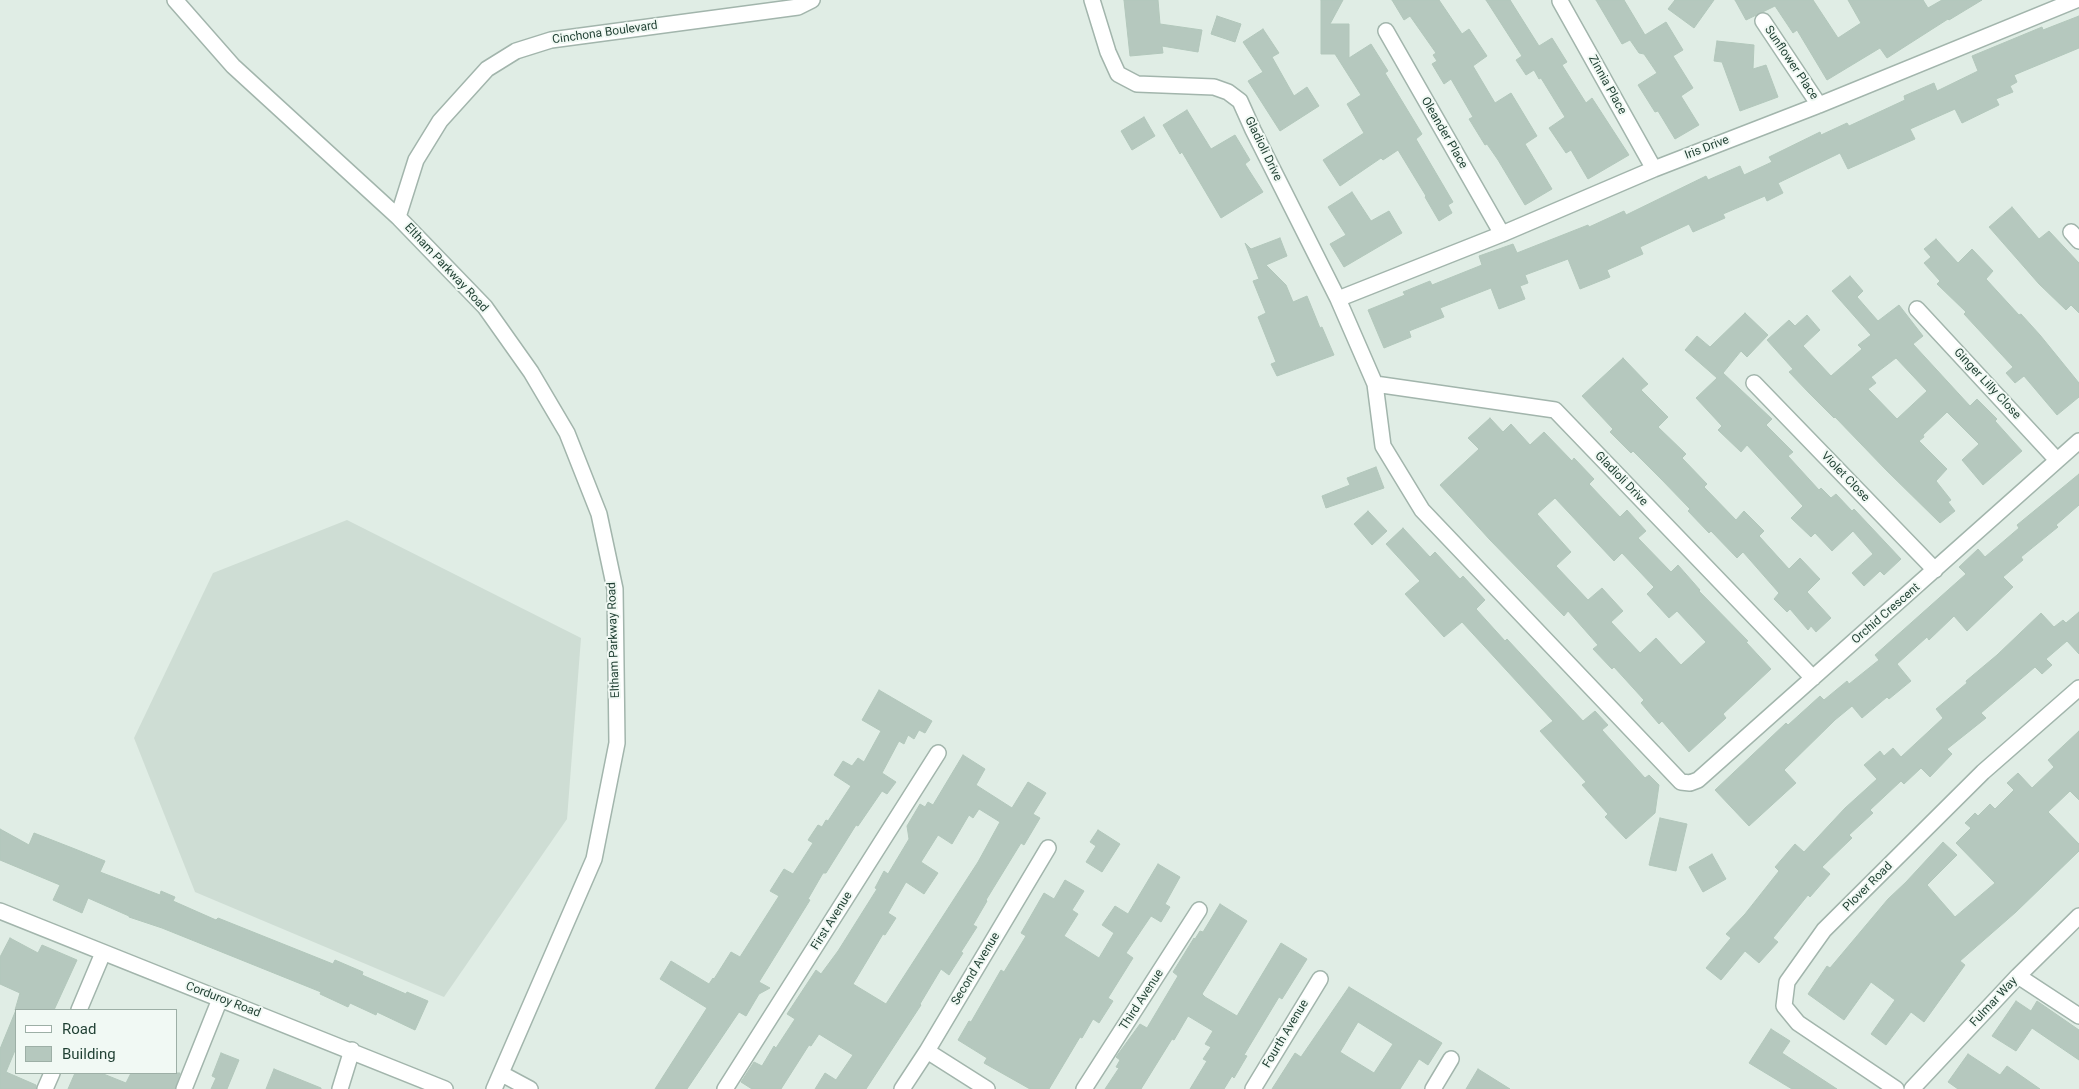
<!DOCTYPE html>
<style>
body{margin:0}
#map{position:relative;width:2079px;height:1089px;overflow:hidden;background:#e0ede5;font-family:Roboto,sans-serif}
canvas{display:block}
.legend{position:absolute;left:15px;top:1009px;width:162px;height:65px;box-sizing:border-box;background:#f1f9f4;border:1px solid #9dafa6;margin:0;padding:6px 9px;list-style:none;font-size:15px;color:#1f3f32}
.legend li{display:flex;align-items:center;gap:10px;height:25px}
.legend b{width:25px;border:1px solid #9dafa6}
</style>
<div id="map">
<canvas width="2079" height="1089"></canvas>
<ul class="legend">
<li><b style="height:6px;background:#fff"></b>Road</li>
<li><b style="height:14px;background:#b5c8be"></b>Building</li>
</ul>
</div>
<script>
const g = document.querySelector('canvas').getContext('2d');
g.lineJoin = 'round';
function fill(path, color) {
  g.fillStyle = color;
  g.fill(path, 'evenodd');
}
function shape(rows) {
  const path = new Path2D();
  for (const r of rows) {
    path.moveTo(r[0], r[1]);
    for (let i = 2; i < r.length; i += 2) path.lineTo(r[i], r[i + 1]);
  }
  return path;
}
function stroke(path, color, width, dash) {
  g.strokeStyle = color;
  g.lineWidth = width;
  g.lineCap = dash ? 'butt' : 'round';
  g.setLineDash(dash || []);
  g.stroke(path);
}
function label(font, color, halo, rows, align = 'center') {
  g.font = font + ' Roboto,sans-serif';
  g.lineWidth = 4;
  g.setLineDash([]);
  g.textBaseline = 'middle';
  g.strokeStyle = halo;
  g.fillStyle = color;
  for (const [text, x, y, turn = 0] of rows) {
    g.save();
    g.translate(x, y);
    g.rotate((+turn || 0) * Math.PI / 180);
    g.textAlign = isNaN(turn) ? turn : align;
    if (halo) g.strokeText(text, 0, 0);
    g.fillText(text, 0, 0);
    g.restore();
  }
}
fill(shape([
 [347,520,581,638,567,819,444,997,195,892,134,738,213,573]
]), '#ceddd4');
const building = shape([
 [1124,0,1158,0,1160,24,1202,30,1198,52,1162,46,1163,53,1130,56,1124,0],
 [1321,0,1343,0,1330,24,1349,24,1349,58,1371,44,1388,71,1385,73,1422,134,1416,139,1453,202,1448,205,1452,213,1439,221,1425,197,1426,196,1398,150,1383,160,1381,158,1340,186,1323,160,1364,133,1347,104,1361,95,1335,54,1321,54,1321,0],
 [1392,0,1439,0,1462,34,1469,29,1487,56,1473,66,1495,103,1511,93,1537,136,1525,144,1552,189,1525,205,1498,160,1487,144,1485,145,1469,119,1473,117,1451,79,1444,84,1432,64,1437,61,1433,55,1436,53,1410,16,1404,20,1392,0],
 [1486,0,1510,0,1539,46,1552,38,1567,62,1562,65,1586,103,1592,98,1629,155,1588,179,1571,150,1566,153,1549,128,1565,117,1541,78,1539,79,1534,70,1526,75,1516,60,1522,56,1486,0],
 [1596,0,1624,0,1645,35,1666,22,1683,50,1673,56,1693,88,1681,96,1699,125,1675,139,1658,111,1655,112,1638,85,1657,73,1644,54,1639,53,1630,40,1622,44,1596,0],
 [1675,0,1714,0,1694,28,1668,9,1675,0],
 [1735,0,1813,0,1838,38,1861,23,1848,0,1923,0,1928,8,1942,0,1982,0,1949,20,1948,19,1887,58,1880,48,1827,80,1797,30,1793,33,1775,6,1746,20,1735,0],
 [1217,16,1241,24,1235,42,1211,34,1217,16],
 [2079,16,2079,48,2014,75,2017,82,2010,86,2013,92,1996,99,1999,105,1962,123,1955,109,1910,129,1915,139,1848,169,1840,153,1778,183,1783,193,1767,201,1765,196,1723,214,1725,218,1693,232,1689,224,1640,247,1643,254,1607,270,1610,277,1580,289,1568,259,1525,275,1528,283,1520,286,1525,299,1499,309,1491,288,1440,308,1444,317,1409,331,1411,337,1384,348,1368,310,1405,295,1403,292,1430,281,1432,285,1482,265,1479,256,1513,244,1517,253,1588,225,1589,227,1624,211,1626,215,1706,176,1708,180,1740,166,1744,175,1772,162,1769,157,1820,132,1821,135,1847,123,1849,126,1905,100,1904,96,1934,83,1937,91,1978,71,1972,56,2042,27,2043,30,2079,16],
 [1263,29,1279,53,1272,57,1294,96,1307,87,1319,106,1280,131,1248,81,1263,72,1243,42,1263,29],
 [1717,41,1754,45,1753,69,1766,65,1778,97,1740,111,1722,62,1714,61,1717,41],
 [1187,110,1211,149,1235,135,1250,160,1245,164,1263,192,1221,218,1182,152,1180,154,1163,125,1187,110],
 [1144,117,1155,136,1132,150,1121,131,1144,117],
 [1352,192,1371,221,1389,211,1402,233,1344,267,1330,244,1346,235,1328,207,1352,192],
 [2012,207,2039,239,2049,231,2079,263,2079,313,2071,305,2066,310,2039,284,1989,227,2012,207],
 [1280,238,1287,256,1266,265,1286,285,1293,302,1307,296,1320,328,1322,327,1334,355,1277,376,1271,364,1276,362,1258,317,1266,313,1253,281,1259,279,1245,243,1251,249,1280,238],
 [1936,239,1958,263,1972,249,1993,271,1986,279,2019,315,2021,314,2040,335,2079,383,2079,397,2057,415,2024,376,2015,383,2006,373,2013,367,1964,314,1966,312,1937,284,1940,281,1924,263,1931,257,1924,249,1936,239],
 [1850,276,1863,291,1857,297,1878,321,1899,305,1923,336,1913,344,1970,406,1977,399,1997,419,1995,421,2022,451,1983,485,1962,460,1979,444,1947,412,1923,435,1924,437,1919,441,1947,469,1936,481,1951,500,1948,502,1955,511,1940,523,1887,471,1835,417,1834,418,1809,393,1789,372,1793,369,1767,340,1789,320,1795,326,1807,315,1820,330,1803,346,1831,376,1862,349,1858,345,1871,335,1832,291,1850,276],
 [1896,358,1927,391,1897,419,1868,389,1876,383,1871,377,1896,358],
 [1745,313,1768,335,1747,357,1741,351,1723,373,1772,419,1766,425,1793,452,1788,456,1819,490,1821,488,1831,498,1836,494,1852,511,1854,509,1901,559,1884,575,1880,571,1864,586,1852,573,1873,554,1853,531,1832,551,1815,533,1811,537,1791,518,1803,506,1747,445,1741,452,1718,430,1722,426,1696,398,1717,378,1685,350,1697,336,1710,347,1745,313],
 [1623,358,1648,384,1641,390,1668,417,1658,427,1686,454,1682,458,1707,484,1704,487,1736,520,1744,511,1764,531,1759,536,1789,569,1800,558,1820,579,1807,592,1831,618,1816,632,1811,626,1808,630,1790,609,1787,612,1774,599,1779,593,1743,552,1737,558,1711,531,1709,533,1688,511,1690,509,1661,479,1633,451,1631,453,1610,432,1613,429,1582,396,1623,358],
 [1490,418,1503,432,1511,424,1530,445,1544,432,1572,461,1574,458,1594,479,1589,484,1620,517,1627,510,1646,531,1638,538,1671,572,1678,565,1700,590,1699,591,1748,641,1746,642,1771,669,1723,714,1726,718,1689,752,1662,721,1659,724,1641,703,1644,700,1614,667,1612,669,1593,649,1598,645,1568,611,1564,616,1490,540,1440,485,1479,449,1468,438,1490,418],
 [1555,498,1614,561,1622,553,1654,587,1647,594,1669,618,1677,611,1706,642,1681,665,1656,638,1640,653,1611,622,1623,611,1602,588,1588,600,1556,566,1571,552,1537,514,1555,498],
 [1376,467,1384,488,1326,508,1322,496,1350,485,1347,478,1376,467],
 [2079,474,2079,505,2056,525,2058,527,2021,557,2023,560,2003,577,2013,587,1967,631,1954,616,1929,640,1927,637,1897,664,1911,681,1889,699,1887,697,1862,718,1852,706,1835,720,1784,770,1796,783,1749,826,1715,790,1786,723,1788,725,1820,696,1824,700,1847,681,1849,684,1879,660,1875,655,1966,574,1959,567,1978,549,1985,557,2019,528,2017,525,2079,474],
 [1368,511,1387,531,1372,545,1354,524,1368,511],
 [1403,528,1430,557,1435,552,1460,579,1463,576,1485,600,1476,609,1505,641,1507,639,1583,721,1595,711,1608,725,1602,730,1645,778,1649,775,1659,785,1655,813,1626,839,1605,817,1608,814,1582,785,1586,782,1540,731,1553,721,1462,622,1444,637,1405,594,1420,581,1386,544,1403,528],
 [2079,612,2079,654,2067,641,2046,659,2052,665,2042,674,2035,667,1981,713,1986,718,1947,749,1952,754,1930,777,1921,768,1904,784,1901,781,1870,810,1873,813,1849,835,1852,838,1822,867,1830,874,1810,897,1808,895,1773,938,1778,942,1759,963,1745,951,1721,980,1706,968,1731,938,1726,934,1745,914,1779,871,1775,867,1795,844,1804,852,1845,808,1877,779,1864,765,1880,751,1884,756,1893,748,1901,757,1943,718,1936,709,1967,683,1966,681,1997,655,2041,613,2054,627,2063,620,2066,623,2079,612],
 [879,690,932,721,925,733,919,730,914,739,908,735,904,744,899,741,882,773,896,782,887,794,882,791,858,826,856,825,826,873,823,873,808,899,810,900,759,982,770,988,759,994,746,1016,739,1012,687,1089,655,1089,707,1008,660,979,671,961,709,984,713,978,714,979,731,952,740,957,779,896,770,891,784,869,793,874,813,843,808,840,818,825,822,827,826,820,828,821,851,786,834,775,843,761,852,766,858,758,864,762,881,731,862,720,879,690],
 [2079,731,2079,800,2070,791,2048,812,2079,844,2079,851,2016,912,1960,961,1965,965,1924,1022,1911,1012,1886,1045,1871,1034,1895,1000,1871,982,1844,1020,1808,994,1827,966,1830,968,1888,899,1906,882,1943,842,1957,855,1927,885,1955,917,1995,883,1956,843,1971,828,1965,823,1975,813,1978,816,1990,804,1995,809,2014,790,2007,783,2018,773,2032,788,2054,767,2048,760,2079,731],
 [963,755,985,769,976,785,1012,808,1028,782,1046,793,1033,814,1040,818,1024,845,1021,843,986,900,987,901,973,925,977,927,961,952,963,953,949,975,941,969,920,1004,921,1005,866,1089,815,1089,825,1073,836,1080,853,1055,819,1034,811,1046,809,1045,781,1089,752,1089,741,1082,754,1062,762,1066,774,1046,776,1048,795,1019,787,1014,816,970,821,974,838,951,877,889,875,888,884,871,888,874,909,839,907,826,920,804,925,807,928,802,933,805,963,755],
 [979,809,1000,822,978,862,886,1004,853,984,883,934,885,935,896,918,888,913,906,882,924,894,938,873,921,862,938,835,952,844,969,815,973,818,979,809],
 [1660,818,1687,824,1676,871,1649,865,1660,818],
 [0,829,29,845,34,833,75,849,105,861,100,872,160,895,161,891,175,897,173,901,216,920,218,918,333,964,335,960,363,972,362,975,406,994,407,992,428,1001,415,1030,377,1012,376,1015,350,1003,348,1007,320,994,321,992,162,928,129,917,129,916,88,898,82,913,53,900,60,885,0,860,0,829],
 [1098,830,1120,844,1102,872,1086,862,1096,846,1090,842,1098,830],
 [1712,854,1726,879,1703,892,1689,867,1712,854],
 [1158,864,1180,877,1165,904,1170,907,1161,922,1151,916,1126,953,1133,958,1108,998,1113,1001,1099,1023,1093,1019,1082,1038,1080,1037,1049,1089,1030,1089,984,1063,987,1058,958,1040,969,1021,971,1022,1001,970,1004,972,1026,936,1021,933,1044,893,1054,899,1065,880,1084,891,1072,910,1078,914,1064,936,1099,958,1114,933,1102,925,1115,906,1128,914,1158,864],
 [1220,904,1247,921,1202,994,1205,997,1237,1016,1281,943,1307,959,1282,999,1279,997,1244,1055,1247,1056,1234,1078,1232,1076,1224,1089,1190,1089,1207,1061,1203,1059,1211,1047,1205,1044,1213,1031,1188,1016,1174,1040,1172,1039,1141,1089,1105,1089,1119,1068,1116,1067,1120,1060,1116,1057,1140,1024,1147,1028,1178,976,1173,972,1194,938,1195,939,1200,931,1203,932,1220,904],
 [10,938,38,953,42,945,77,960,54,1010,15,1010,20,993,0,984,0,957,10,938],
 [1349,987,1442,1043,1428,1065,1419,1059,1400,1089,1272,1089,1295,1053,1301,1057,1349,987],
 [1358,1022,1393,1044,1374,1073,1340,1052,1358,1022],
 [2016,1001,2031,1011,2037,1001,2079,1030,2079,1060,2032,1028,2016,1051,1992,1036,2016,1001],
 [16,1010,16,1048,6,1072,36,1085,36,1089,0,1089,0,1049,16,1010],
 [1771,1029,1790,1041,1782,1053,1837,1089,1792,1089,1749,1063,1771,1029],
 [221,1053,239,1060,227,1089,211,1089,216,1078,212,1076,221,1053],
 [1968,1054,2000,1075,2007,1066,2040,1089,1958,1089,1948,1082,1968,1054],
 [274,1069,321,1088,321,1089,266,1089,274,1069],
 [1478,1069,1510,1089,1466,1089,1478,1069],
 [75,1073,101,1073,126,1083,131,1073,180,1073,175,1089,68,1089,75,1073]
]);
fill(building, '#b5c8be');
stroke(building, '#b2c7bb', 1);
const minor = shape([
 [175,0,233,66,398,217,485,307,531,372,567,433,599,514,615,589,617,743,594,859,494,1089],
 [1092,0,1108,52,1118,74,1137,84,1214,87,1228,92,1240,101,1253,130,1338,299,1375,384,1383,446,1422,510,1681,782,1690,783,1698,780,2079,441],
 [1560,1,1654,169],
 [1763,21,1819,105],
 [1386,31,1502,234],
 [398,217,416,160,440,121,487,69,516,51,551,40,798,7,812,0],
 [2071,232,2079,241],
 [1338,299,1502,234,1654,169,1819,105,2076,0],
 [1917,309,2056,459],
 [1754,383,1935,570],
 [1375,384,1555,410,1813,678],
 [0,911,445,1089],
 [2018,976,2079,1016],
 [79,1010,103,953],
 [927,1051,987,1089],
 [502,1074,530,1089],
 [45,1089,52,1073],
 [184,1089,220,999],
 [340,1089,352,1050],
 [725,1089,938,753],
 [902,1089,927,1051,1048,848],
 [1084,1089,1199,910],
 [1253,1089,1320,979],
 [1433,1089,1451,1059],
 [1896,1089,1798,1023,1784,1006,1787,982,1824,930,1983,772,2079,688],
 [1912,1089,2018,976,2079,916]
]);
stroke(minor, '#a2b5ac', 18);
stroke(minor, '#fff', 15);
label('12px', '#1f3f32', '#f1f9f4', [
 ["Cinchona Boulevard",605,33,-8],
 ["Sunflower Place",1791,63,56],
 ["Zinnia Place",1607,85,61],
 ["Oleander Place",1444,133,60],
 ["Iris Drive",1707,148,-21],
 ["Gladioli Drive",1263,149,64],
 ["Eltham Parkway Road",446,268,47],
 ["Ginger Lilly Close",1987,384,47],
 ["Violet Close",1845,477,46],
 ["Gladioli Drive",1621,479,46],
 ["Orchid Crescent",1886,614,-41],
 ["Eltham Parkway Road",614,640,-92],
 ["Plover Road",1868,887,-45],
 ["First Avenue",832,921,-58],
 ["Second Avenue",976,969,-59],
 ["Corduroy Road",223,1000,21],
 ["Third Avenue",1142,1000,-57],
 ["Fulmar Way",1994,1002,-47],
 ["Fourth Avenue",1286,1034,-59]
]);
</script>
